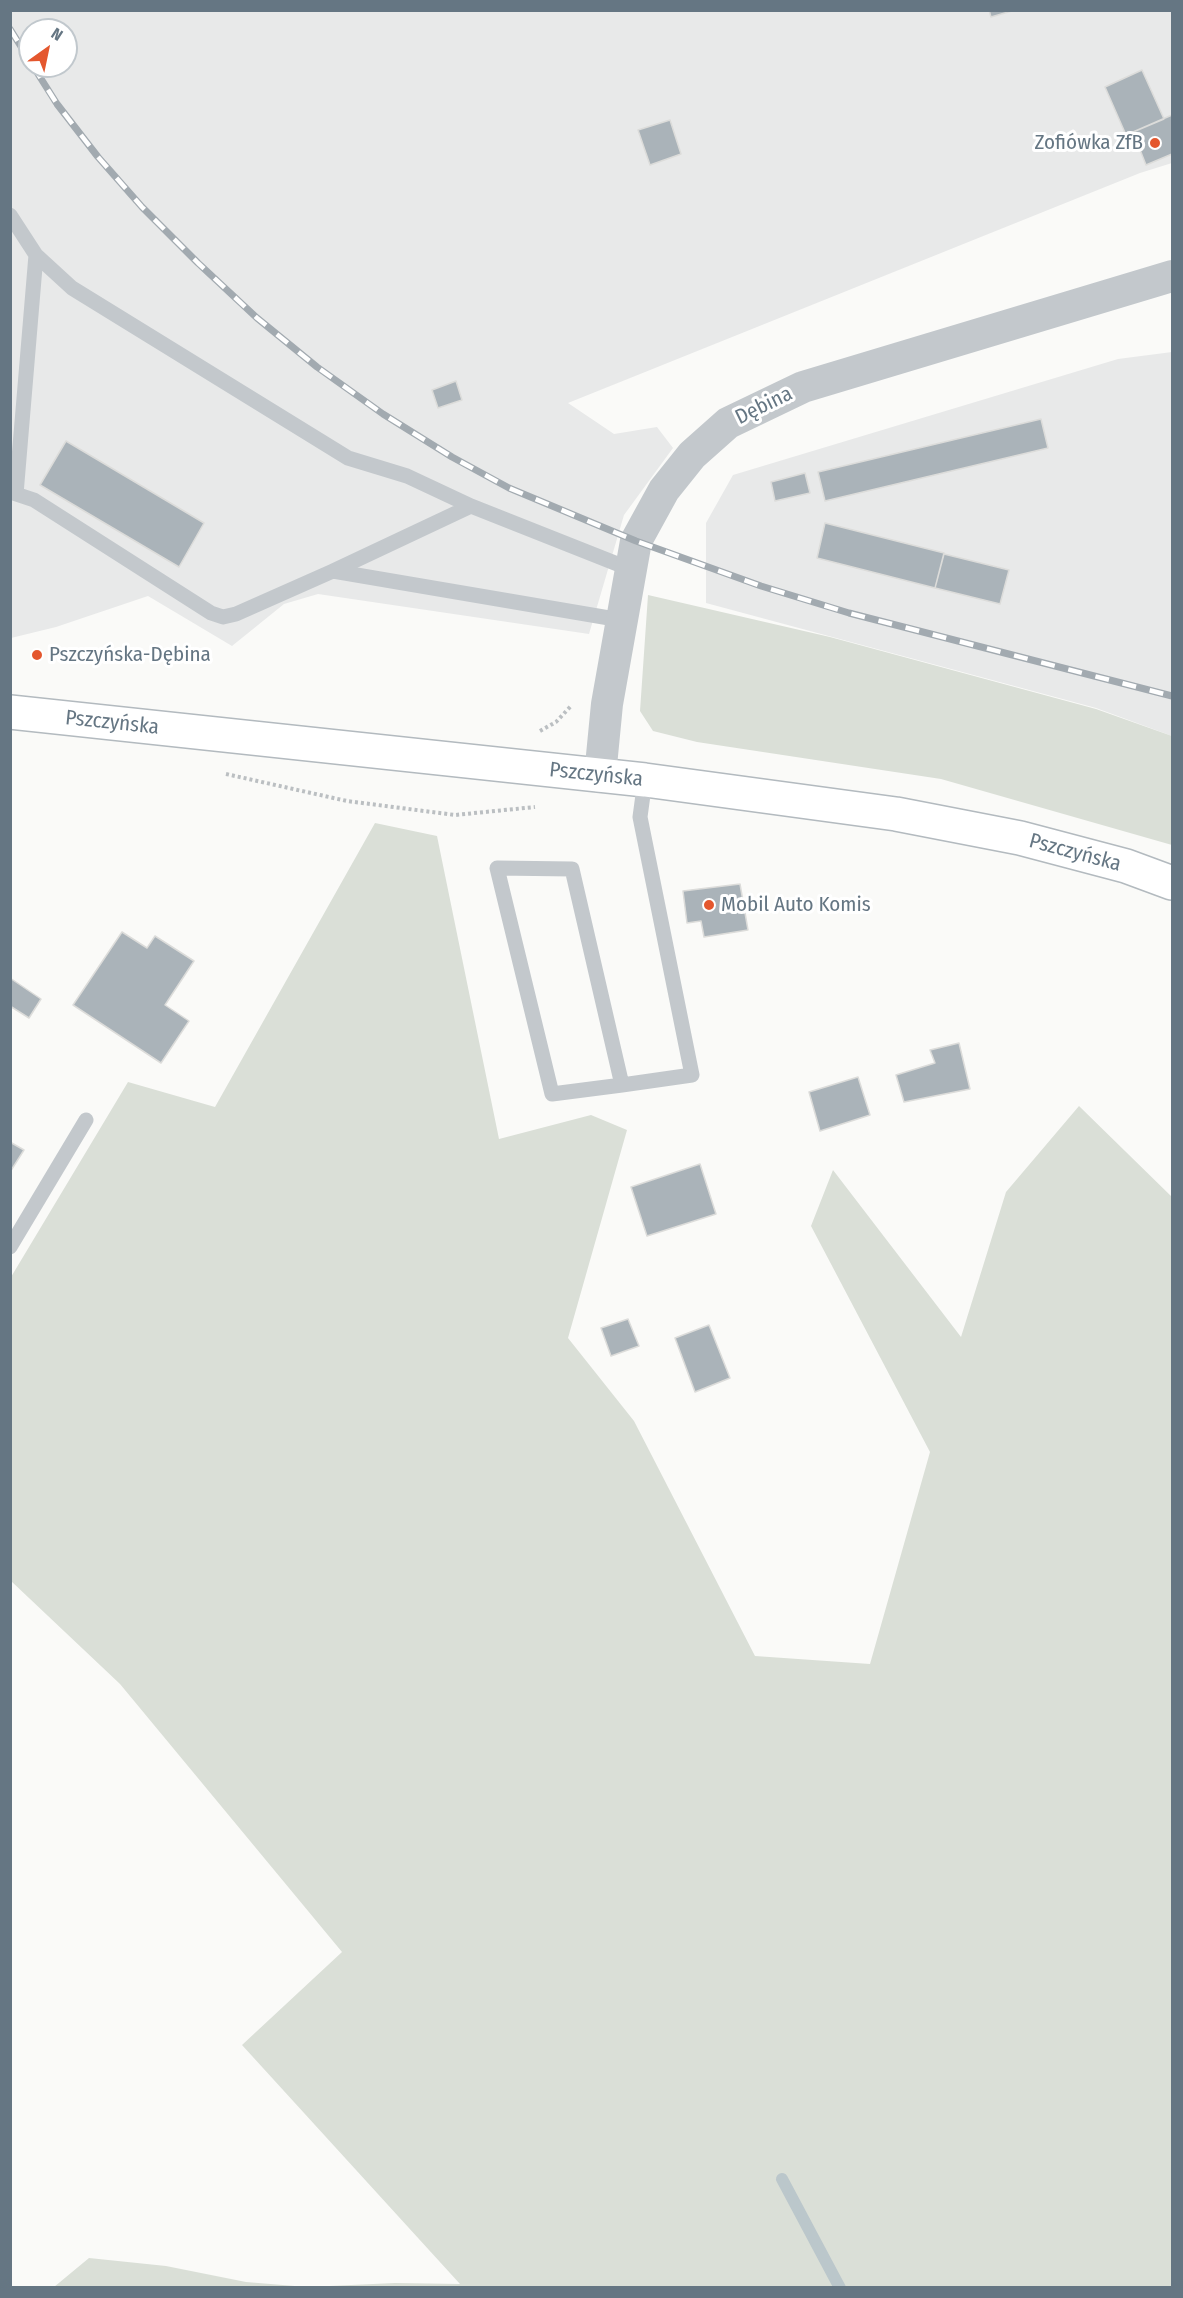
<!DOCTYPE html>
<meta charset="utf-8">
<style>
body{margin:0}
#map{position:relative;width:1183px;height:2298px;overflow:hidden;background:#fafaf8;font-family:"Fira Sans Condensed",sans-serif}
canvas{display:block}
.frame{position:absolute;inset:0;border:12px solid #657683;pointer-events:none}
.north{position:absolute;left:18px;top:18px;width:60px;height:60px;box-sizing:border-box;background:#fff;border:2px solid #c1c8cd;border-radius:50%;rotate:33deg;font-size:16px;font-weight:700;line-height:24px;text-align:center;color:#657683}
.north::after{content:'';display:block;margin:auto;width:21px;height:27px;background:#e4572e;clip-path:polygon(50% 0,100% 100%,50% 72%,0 100%)}
</style>
<div id="map">
<canvas width="1183" height="2298"></canvas>
<div class="frame"></div>
<div class="north">N</div>
</div>
<script>
const g = document.querySelector('canvas').getContext('2d');
g.lineJoin = 'round';
function fill(path, color) {
  g.fillStyle = color;
  g.fill(path, 'evenodd');
}
function shape(rows) {
  const path = new Path2D();
  for (const r of rows) {
    path.moveTo(r[0], r[1]);
    for (let i = 2; i < r.length; i += 2) path.lineTo(r[i], r[i + 1]);
  }
  return path;
}
function stroke(path, color, width, dash) {
  g.strokeStyle = color;
  g.lineWidth = width;
  g.lineCap = dash ? 'butt' : 'round';
  g.setLineDash(dash || []);
  g.stroke(path);
}
function label(font, color, halo, rows, align = 'center') {
  g.font = font + ' "Fira Sans Condensed",sans-serif';
  g.lineWidth = 6;
  g.setLineDash([]);
  g.textBaseline = 'middle';
  g.strokeStyle = halo;
  g.fillStyle = color;
  for (const [text, x, y, turn = 0] of rows) {
    g.save();
    g.translate(x, y);
    g.rotate((+turn || 0) * Math.PI / 180);
    g.textAlign = isNaN(turn) ? turn : align;
    if (halo) g.strokeText(text, 0, 0);
    g.fillText(text, 0, 0);
    g.restore();
  }
}
fill(shape([
 [10,11,1172,11,1172,163,1140,173,568,403,614,434,657,427,673,448,624,515,589,634,318,594,284,604,232,646,148,596,56,627,11,638],
 [30,30,66,30,66,66,30,66],
 [1172,352,1172,736,1096,708,706,603,706,523,733,475,1118,359]
]), '#e8e9e9');
fill(shape([
 [648,595,830,637,1096,709,1172,736,1172,845,941,779,697,742,653,731,640,711],
 [375,823,437,836,499,1139,591,1115,627,1130,568,1338,634,1421,755,1656,870,1664,930,1452,811,1226,833,1170,961,1337,1006,1192,1079,1106,1172,1197,1172,2287,54,2287,89,2258,166,2266,246,2282,307,2287,395,2283,460,2284,242,2045,342,1952,120,1684,11,1581,11,1277,128,1082,215,1107]
]), '#dadfd7');
stroke(shape([
 [782,2179,840,2288]
]), '#bbc7cb', 12);
const building = shape([
 [989,10,1015,10,991,17,989,10],
 [1142,70,1164,119,1126,135,1105,87,1142,70],
 [1172,115,1172,154,1146,165,1133,132,1172,115],
 [670,120,681,154,650,165,638,130,670,120],
 [456,381,462,400,438,408,432,390,456,381],
 [1041,419,1048,448,825,501,818,472,1041,419],
 [66,441,204,523,179,567,40,485,66,441],
 [805,473,810,493,775,501,771,482,805,473],
 [825,523,944,553,935,588,817,558,825,523],
 [944,554,1009,570,1000,604,935,588,944,554],
 [740,884,748,930,704,937,701,921,687,923,683,891,740,884],
 [122,932,147,948,155,936,194,961,165,1005,189,1021,161,1063,73,1005,122,932],
 [10,978,41,999,29,1018,10,1006,10,978],
 [959,1043,970,1089,904,1102,896,1075,935,1063,930,1050,959,1043],
 [858,1077,870,1115,820,1131,809,1092,858,1077],
 [10,1142,24,1150,10,1172,10,1142],
 [700,1164,716,1214,647,1236,631,1187,700,1164],
 [628,1319,639,1346,611,1356,601,1328,628,1319],
 [709,1325,730,1378,695,1392,675,1338,709,1325]
]);
fill(building, '#aab3b9');
stroke(building, '#dcdcda', 1.5);
const secondary = shape([
 [10,712,645,780,896,814,1020,838,1126,866,1172,883]
]);
stroke(secondary, '#b3babf', 36);
stroke(shape([
 [540,731,556,722,571,706],
 [226,774,347,801,455,815,535,807]
]), '#bbbfc2', 4, [3, 3]);
stroke(shape([
 [10,215,36,255,72,288,348,458,407,476,471,506],
 [10,492,34,500,211,613,223,617,236,614,333,571,621,620],
 [16,494,36,255],
 [333,571,471,506,630,569],
 [622,1085,572,869,497,868,552,1094,622,1085,692,1075,640,817,645,780],
 [10,1247,86,1120]
]), '#c3c8cc', 15);
stroke(shape([
 [600,776,607,704,636,541,664,490,692,455,728,423,803,387,1172,276]
]), '#c3c8cc', 32);
stroke(secondary, '#fff', 33);
const rail = shape([
 [10,29,30,61],
 [33,66,57,104,98,157,142,207,198,263,257,318,317,367,383,414,452,457,509,488,636,541,761,586,849,613,1172,696]
]);
stroke(rail, '#a2aab0', 7);
stroke(rail, '#fff', 4.5, [14]);
for (const [x, y, r, color] of [
 [1155,143,6,"#e4572e"],
 [37,655,6,"#e4572e"],
 [709,905,6,"#e4572e"]
]) {
  const dot = new Path2D();
  dot.arc(x, y, r, 0, 2 * Math.PI);
  g.fillStyle = color;
  g.fill(dot);
  stroke(dot, '#fff', 2);
}
label('21px', '#657683', '#fff', [
 ["Zofiówka ZfB",1143,143,"right"],
 ["Pszczyńska-Dębina",49,655],
 ["Mobil Auto Komis",721,905]
], 'left');
label('21px', '#657683', '#fff', [
 ["Dębina",764,406,-26],
 ["Pszczyńska",112,723,6],
 ["Pszczyńska",596,775,6],
 ["Pszczyńska",1075,853,15]
]);
</script>
